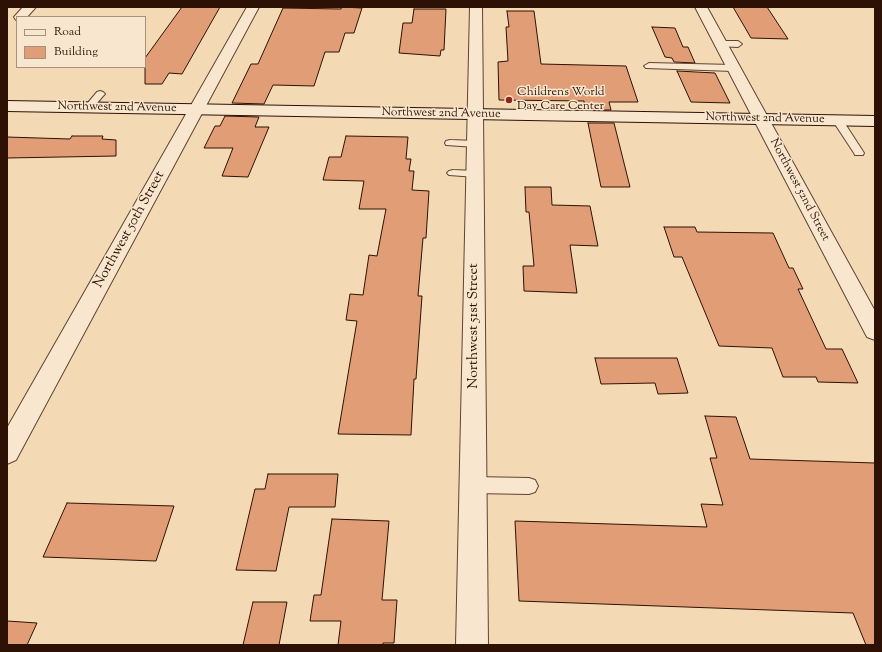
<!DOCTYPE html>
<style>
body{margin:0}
#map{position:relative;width:882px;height:652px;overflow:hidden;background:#f4dab4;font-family:"Sorts Mill Goudy",serif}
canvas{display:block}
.frame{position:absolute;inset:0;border:8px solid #2e1105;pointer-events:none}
.legend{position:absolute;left:16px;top:16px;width:130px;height:52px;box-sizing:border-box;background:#f8e7ce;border:1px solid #a7917e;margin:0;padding:5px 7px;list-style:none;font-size:12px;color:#2e1105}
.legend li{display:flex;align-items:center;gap:8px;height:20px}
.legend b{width:20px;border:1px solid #a7917e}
</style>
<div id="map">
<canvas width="882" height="652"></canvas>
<div class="frame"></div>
<ul class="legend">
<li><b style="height:5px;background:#f8e7ce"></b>Road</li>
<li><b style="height:11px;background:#e19d75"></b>Building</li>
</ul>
</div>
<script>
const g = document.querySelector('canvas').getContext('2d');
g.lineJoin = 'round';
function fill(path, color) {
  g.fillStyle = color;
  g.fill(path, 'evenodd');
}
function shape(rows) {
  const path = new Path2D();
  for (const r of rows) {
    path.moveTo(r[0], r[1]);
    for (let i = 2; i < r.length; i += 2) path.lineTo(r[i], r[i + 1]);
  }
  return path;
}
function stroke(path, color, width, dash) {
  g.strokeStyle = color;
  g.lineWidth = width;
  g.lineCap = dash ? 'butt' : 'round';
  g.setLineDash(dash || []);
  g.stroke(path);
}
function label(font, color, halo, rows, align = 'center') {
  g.font = font + ' "Sorts Mill Goudy",serif';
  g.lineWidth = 3;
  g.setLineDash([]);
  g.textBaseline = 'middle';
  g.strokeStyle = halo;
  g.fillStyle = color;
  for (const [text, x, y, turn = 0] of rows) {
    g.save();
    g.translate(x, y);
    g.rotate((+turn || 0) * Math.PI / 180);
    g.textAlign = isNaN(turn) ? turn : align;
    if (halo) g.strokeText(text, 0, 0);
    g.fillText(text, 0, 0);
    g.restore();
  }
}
const building = shape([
 [182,7,220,7,182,74,169,73,162,84,145,84,145,58,182,7],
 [342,7,362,8,354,33,345,33,339,52,325,52,314,86,273,85,264,104,232,103,251,64,258,64,283,8,341,9,342,7],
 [733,7,767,7,788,39,751,38,733,7],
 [414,9,446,9,444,50,441,50,440,56,399,53,403,23,412,23,414,9],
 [507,11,534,11,541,64,626,66,638,102,609,102,611,110,585,110,584,101,499,100,498,62,508,61,506,27,509,27,507,11],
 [652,27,675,28,683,47,688,47,695,63,674,62,672,58,665,57,652,27],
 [677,71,715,73,730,103,691,102,677,71],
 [225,116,259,117,255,127,269,127,248,177,222,176,233,148,204,148,215,126,220,126,225,116],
 [588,123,614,123,630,187,601,187,588,123],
 [72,136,103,136,102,139,116,140,116,156,7,158,7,137,70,139,72,136],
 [346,136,408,137,406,159,411,159,409,171,414,171,412,190,429,191,426,238,423,238,418,296,422,296,416,379,414,379,411,435,338,434,357,321,346,320,350,294,363,295,369,255,377,256,386,209,359,209,364,181,323,180,329,157,341,157,346,136],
 [525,187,551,187,552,205,590,206,598,246,570,245,577,293,524,291,523,266,534,266,529,212,526,212,525,187],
 [664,227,695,227,697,232,773,233,789,268,793,268,803,289,798,289,826,349,842,349,858,383,818,382,816,377,783,377,772,348,719,346,682,257,674,257,664,227],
 [595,358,677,358,688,393,658,394,655,383,601,384,595,358],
 [705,416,736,417,750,459,875,463,875,645,866,645,853,613,519,601,515,521,707,527,701,504,723,505,710,458,717,458,705,416],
 [268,474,338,474,335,507,289,507,276,571,236,570,255,489,265,489,268,474],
 [67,503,174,506,156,561,43,557,67,503],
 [332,519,389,521,382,600,397,600,394,643,383,643,383,645,338,645,341,621,310,621,314,595,321,595,332,519],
 [253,602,287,602,279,645,243,645,253,602],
 [7,621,37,623,27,645,7,645,7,621]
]);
fill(building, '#e19d75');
stroke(building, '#2e1105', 1);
const lane = shape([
 [720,41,738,41,742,44,738,47,717,46,716,44,717,42,720,41],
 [649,63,733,65,738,68,733,71,646,68,644,66,649,63],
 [100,91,103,92,105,94,103,96,92,109,86,109,84,107,86,105,97,92,100,91],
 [838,118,842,119,864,153,863,155,855,155,854,153,833,121,838,118],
 [450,140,476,141,481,144,476,147,446,145,445,143,446,141,450,140],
 [453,170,476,171,480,172,482,174,480,176,476,177,449,175,447,173,449,171,453,170],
 [473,477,529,478,535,480,538,486,535,492,529,494,473,493,467,491,464,485,467,479,473,477]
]);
const street = shape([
 [23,7,36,7,27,17,17,17,17,20,16,20,14,17,23,7],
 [247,7,259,7,16,460,7,464,7,428,247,7],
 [470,7,482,7,488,645,456,645,470,7],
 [695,7,707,7,875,311,875,340,867,337,695,7]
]);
const secondary = shape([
 [7,101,875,116,875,126,7,111,7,101]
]);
stroke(lane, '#604331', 2);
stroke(street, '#604331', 2);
stroke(secondary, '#2e1105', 2);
fill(lane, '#f8e7ce');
fill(street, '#f8e7ce');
fill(secondary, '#f8e7ce');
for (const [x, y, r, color] of [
 [509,100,4,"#8f2418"]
]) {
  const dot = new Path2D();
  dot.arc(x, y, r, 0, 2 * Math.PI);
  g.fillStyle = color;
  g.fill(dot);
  stroke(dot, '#f8e7ce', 1.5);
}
label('12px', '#2e1105', '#f8e7ce', [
 ["Childrens World",517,93],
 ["Day Care Center",517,107]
], 'left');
label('12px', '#2e1105', '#f8e7ce', [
 ["Northwest 2nd Avenue",117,108,1],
 ["Northwest 2nd Avenue",441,114,1],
 ["Northwest 2nd Avenue",765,119,1],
 ["Northwest 52nd Street",799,190,62]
]);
label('14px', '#2e1105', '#f8e7ce', [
 ["Northwest 50th Street",130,230,-61],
 ["Northwest 51st Street",475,326,-90]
]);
</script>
